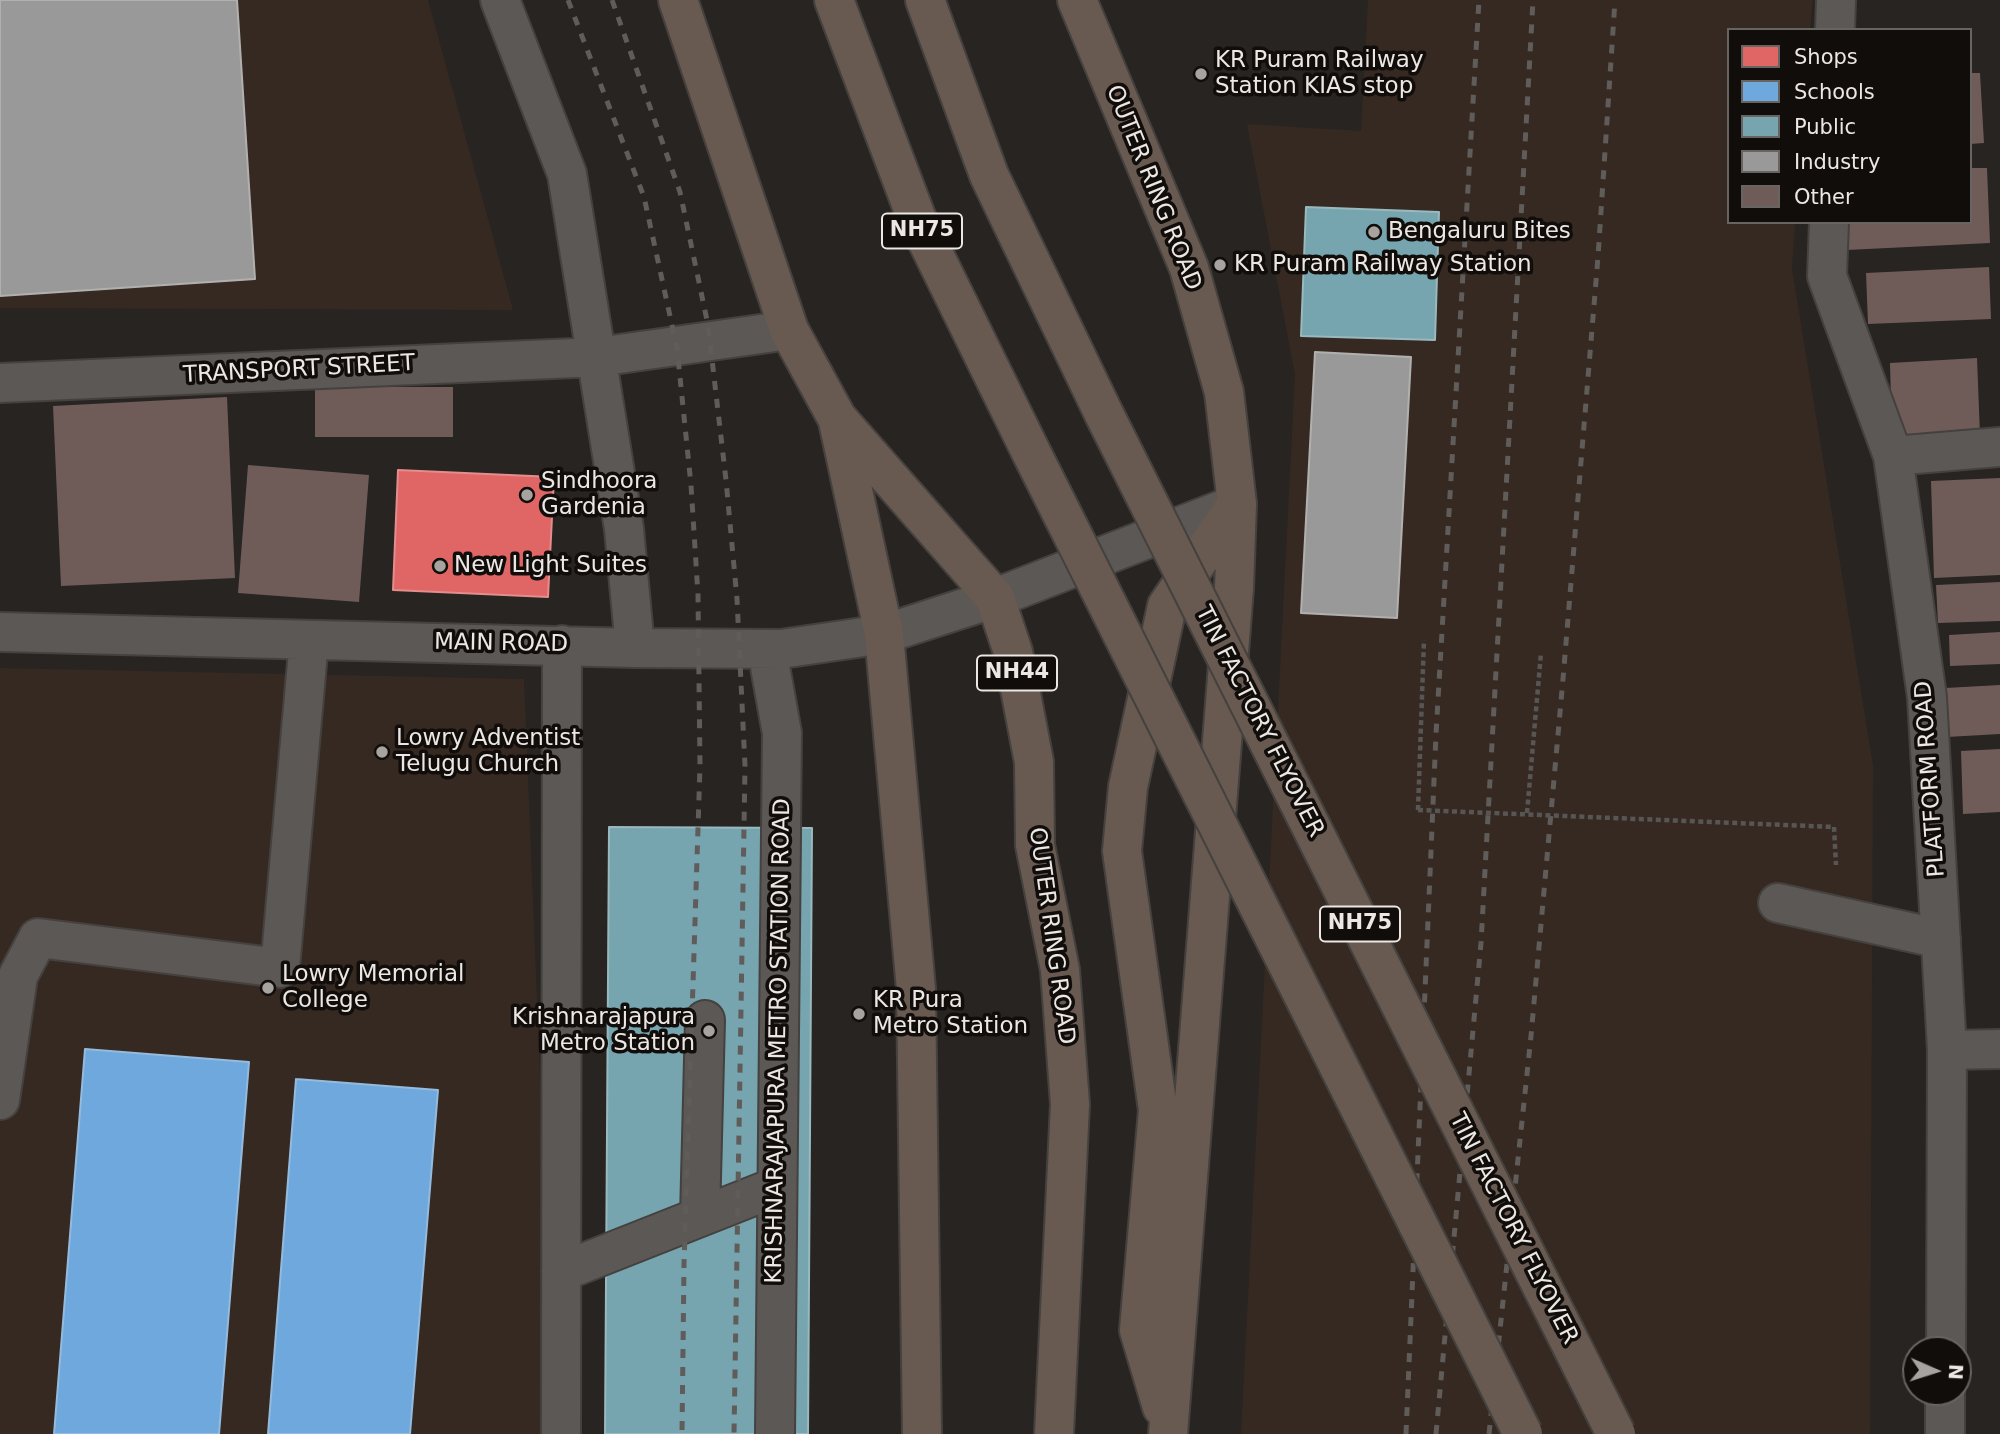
<!DOCTYPE html>
<style>
body{margin:0}
#map{position:relative;width:2000px;height:1434px;overflow:hidden;background:#272421;font-family:"DejaVu Sans",sans-serif}
canvas{display:block}
.legend{position:absolute;left:1727px;top:28px;width:245px;height:196px;box-sizing:border-box;background:#100d0b;border:2px solid #686461;margin:0;padding:9px 12px;list-style:none;font-size:21px;color:#ece7e3}
.legend li{display:flex;align-items:center;gap:14px;height:35px}
.legend b{width:35px;border:2px solid #686461}
.north{position:absolute;left:1902px;top:1336px;width:70px;height:70px;box-sizing:border-box;background:#100d0b;border:2px solid #686461;border-radius:50%;rotate:93deg;font-size:19px;font-weight:700;line-height:28px;text-align:center;color:#ece7e3}
.north::after{content:'';display:block;margin:auto;width:24px;height:32px;background:#a7a39f;clip-path:polygon(50% 0,100% 100%,50% 72%,0 100%)}
</style>
<div id="map">
<canvas width="2000" height="1434"></canvas>
<ul class="legend">
<li><b style="height:19px;background:#e06666"></b>Shops</li>
<li><b style="height:19px;background:#6fa8dc"></b>Schools</li>
<li><b style="height:19px;background:#76a5af"></b>Public</li>
<li><b style="height:19px;background:#999"></b>Industry</li>
<li><b style="height:19px;background:#6f5c59"></b>Other</li>
</ul>
<div class="north">N</div>
</div>
<script>
const g = document.querySelector('canvas').getContext('2d');
g.lineJoin = 'round';
function fill(path, color) {
  g.fillStyle = color;
  g.fill(path, 'evenodd');
}
function shape(rows) {
  const path = new Path2D();
  for (const r of rows) {
    path.moveTo(r[0], r[1]);
    for (let i = 2; i < r.length; i += 2) path.lineTo(r[i], r[i + 1]);
  }
  return path;
}
function stroke(path, color, width, dash) {
  g.strokeStyle = color;
  g.lineWidth = width;
  g.lineCap = dash ? 'butt' : 'round';
  g.setLineDash(dash || []);
  g.stroke(path);
}
function label(font, color, halo, rows, align = 'center') {
  g.font = font + ' "DejaVu Sans",sans-serif';
  g.lineWidth = 7;
  g.setLineDash([]);
  g.textBaseline = 'middle';
  g.strokeStyle = halo;
  g.fillStyle = color;
  for (const [text, x, y, turn = 0] of rows) {
    g.save();
    g.translate(x, y);
    g.rotate((+turn || 0) * Math.PI / 180);
    g.textAlign = isNaN(turn) ? turn : align;
    if (halo) g.strokeText(text, 0, 0);
    g.fillText(text, 0, 0);
    g.restore();
  }
}
fill(shape([
 [0,0,428,0,513,310,0,308],
 [1368,0,1813,0,1810,30,1729,30,1729,222,1795,222,1792,269,1873,765,1870,1434,1241,1434,1295,375,1247,124,1361,131],
 [0,668,524,679,549,1296,547,1434,0,1434]
]), '#362922');
const shops = shape([
 [398,470,554,477,548,597,393,590,398,470]
]);
fill(shops, '#e06666');
stroke(shops, '#e48d8c', 2);
const schools = shape([
 [85,1049,249,1062,219,1434,54,1434,85,1049],
 [296,1079,438,1090,410,1434,268,1434,296,1079]
]);
fill(schools, '#6fa8dc');
stroke(schools, '#94bbde', 2);
const public = shape([
 [1306,207,1439,212,1435,340,1301,336,1306,207],
 [609,827,812,828,808,1434,605,1434,609,827]
]);
fill(public, '#76a5af');
stroke(public, '#99b9bf', 2);
const industry = shape([
 [0,0,237,0,255,279,0,296,0,0],
 [1315,352,1411,357,1397,618,1301,613,1315,352]
]);
fill(industry, '#999');
stroke(industry, '#b2b0af', 2);
fill(shape([
 [1970,73,1980,73,1984,143,1970,144],
 [1970,168,1987,168,1990,243,1847,250,1846,222,1970,222],
 [1989,267,1991,319,1868,324,1866,273],
 [1977,358,1980,435,1892,438,1890,363],
 [315,387,453,387,453,437,315,437],
 [227,397,235,578,61,586,53,406],
 [248,465,369,475,359,602,238,593],
 [2000,478,2000,575,1934,578,1931,481],
 [2000,582,2000,621,1938,623,1936,585],
 [2000,632,2000,664,1950,666,1949,635],
 [2000,685,2000,734,1947,737,1945,688],
 [2000,749,2000,812,1963,814,1961,751]
]), '#6f5c59');
const minor = shape([
 [500,0,567,174,624,529,635,648],
 [1835,30,1836,0],
 [1829,222,1827,276,1893,456,1927,697,1947,1050,1946,1350],
 [0,383,598,357,789,330],
 [1893,456,2000,447],
 [0,632,635,648,781,649,884,634,995,598,1237,504],
 [767,650,782,733,775,1434],
 [1778,903,1941,939],
 [1947,1050,2000,1049],
 [0,1100,18,976,38,938,280,968,309,640],
 [700,1217,705,1020],
 [561,1272,776,1187],
 [561,1434,562,645],
 [1945,1434,1945,1392]
]);
const highway = shape([
 [678,0,789,330,837,418,995,598,1013,652,1034,762,1035,845,1060,970,1070,1104,1054,1434],
 [834,0,918,222,1031,452],
 [925,0,989,175,1104,414],
 [1077,0,1189,268,1224,392,1237,504,1234,588,1168,1434],
 [838,421,884,634,916,989,922,1434],
 [1162,1407,1139,1330,1158,1110,1122,851,1128,787,1167,606,1237,504]
]);
stroke(minor, '#44413e', 42);
stroke(highway, '#44413e', 42);
stroke(shape([
 [1418,810,1424,640],
 [1527,813,1541,653],
 [1834,827,1836,865]
]), '#585654', 4.5, [5, 3.5]);
stroke(minor, '#5b5855', 38);
stroke(highway, '#695a51', 38);
stroke(shape([
 [568,0,644,197,677,348,691,485,698,595,700,766,684,1264,682,1434],
 [612,0,680,192,708,325,726,480,737,599,745,766,734,1434],
 [1406,1434,1436,734,1479,0],
 [1436,1434,1481,943,1533,0],
 [1489,1434,1531,1036,1563,679,1598,257,1615,0]
]), '#5f5c5a', 5, [9, 9]);
const highwayBridge = shape([
 [1104,414,1616,1434],
 [1031,452,1523,1434]
]);
stroke(highwayBridge, '#44413e', 42, []);
stroke(shape([
 [1418,810,1834,827]
]), '#585654', 4.5, [5, 3.5]);
stroke(highwayBridge, '#695a51', 38);
for (const [x, y, r, color] of [
 [1201,74,7,"#a7a39f"],
 [1374,232,7,"#a7a39f"],
 [1220,265,7,"#a7a39f"],
 [527,495,7,"#a7a39f"],
 [440,566,7,"#a7a39f"],
 [382,752,7,"#a7a39f"],
 [268,988,7,"#a7a39f"],
 [859,1014,7,"#a7a39f"],
 [709,1031,7,"#a7a39f"]
]) {
  const dot = new Path2D();
  dot.arc(x, y, r, 0, 2 * Math.PI);
  g.fillStyle = color;
  g.fill(dot);
  stroke(dot, '#100d0b', 2.5);
}
for (const [x, y, w] of [
 [922,231,80],
 [1017,673,80],
 [1360,924,80]
]) {
  const box = new Path2D();
  box.roundRect(x - w / 2, y - 17.5, w, 35, 5);
  g.fillStyle = '#100d0b';
  g.fill(box);
  stroke(box, '#ece7e3', 2);
}
label('bold 21px', '#ece7e3', null, [
 ["NH75",922,231],
 ["NH44",1017,673],
 ["NH75",1360,924]
]);
label('23px', '#ece7e3', '#100d0b', [
 ["KR Puram Railway",1215,61],
 ["Station KIAS stop",1215,87],
 ["Bengaluru Bites",1388,232],
 ["KR Puram Railway Station",1234,265],
 ["Sindhoora",541,482],
 ["Gardenia",541,508],
 ["New Light Suites",454,566],
 ["Lowry Adventist",396,739],
 ["Telugu Church",396,765],
 ["Lowry Memorial",282,975],
 ["College",282,1001],
 ["KR Pura",873,1001],
 ["Metro Station",873,1027],
 ["Krishnarajapura",695,1018,"right"],
 ["Metro Station",695,1044,"right"]
], 'left');
label('23px', '#ece7e3', '#100d0b', [
 ["OUTER RING ROAD",1153,188,68],
 ["TRANSPORT STREET",299,370,-3],
 ["MAIN ROAD",501,644,1],
 ["TIN FACTORY FLYOVER",1259,722,63],
 ["PLATFORM ROAD",1931,779,-94],
 ["OUTER RING ROAD",1051,936,82],
 ["KRISHNARAJAPURA METRO STATION ROAD",779,1041,-89],
 ["TIN FACTORY FLYOVER",1513,1229,63]
]);
</script>
